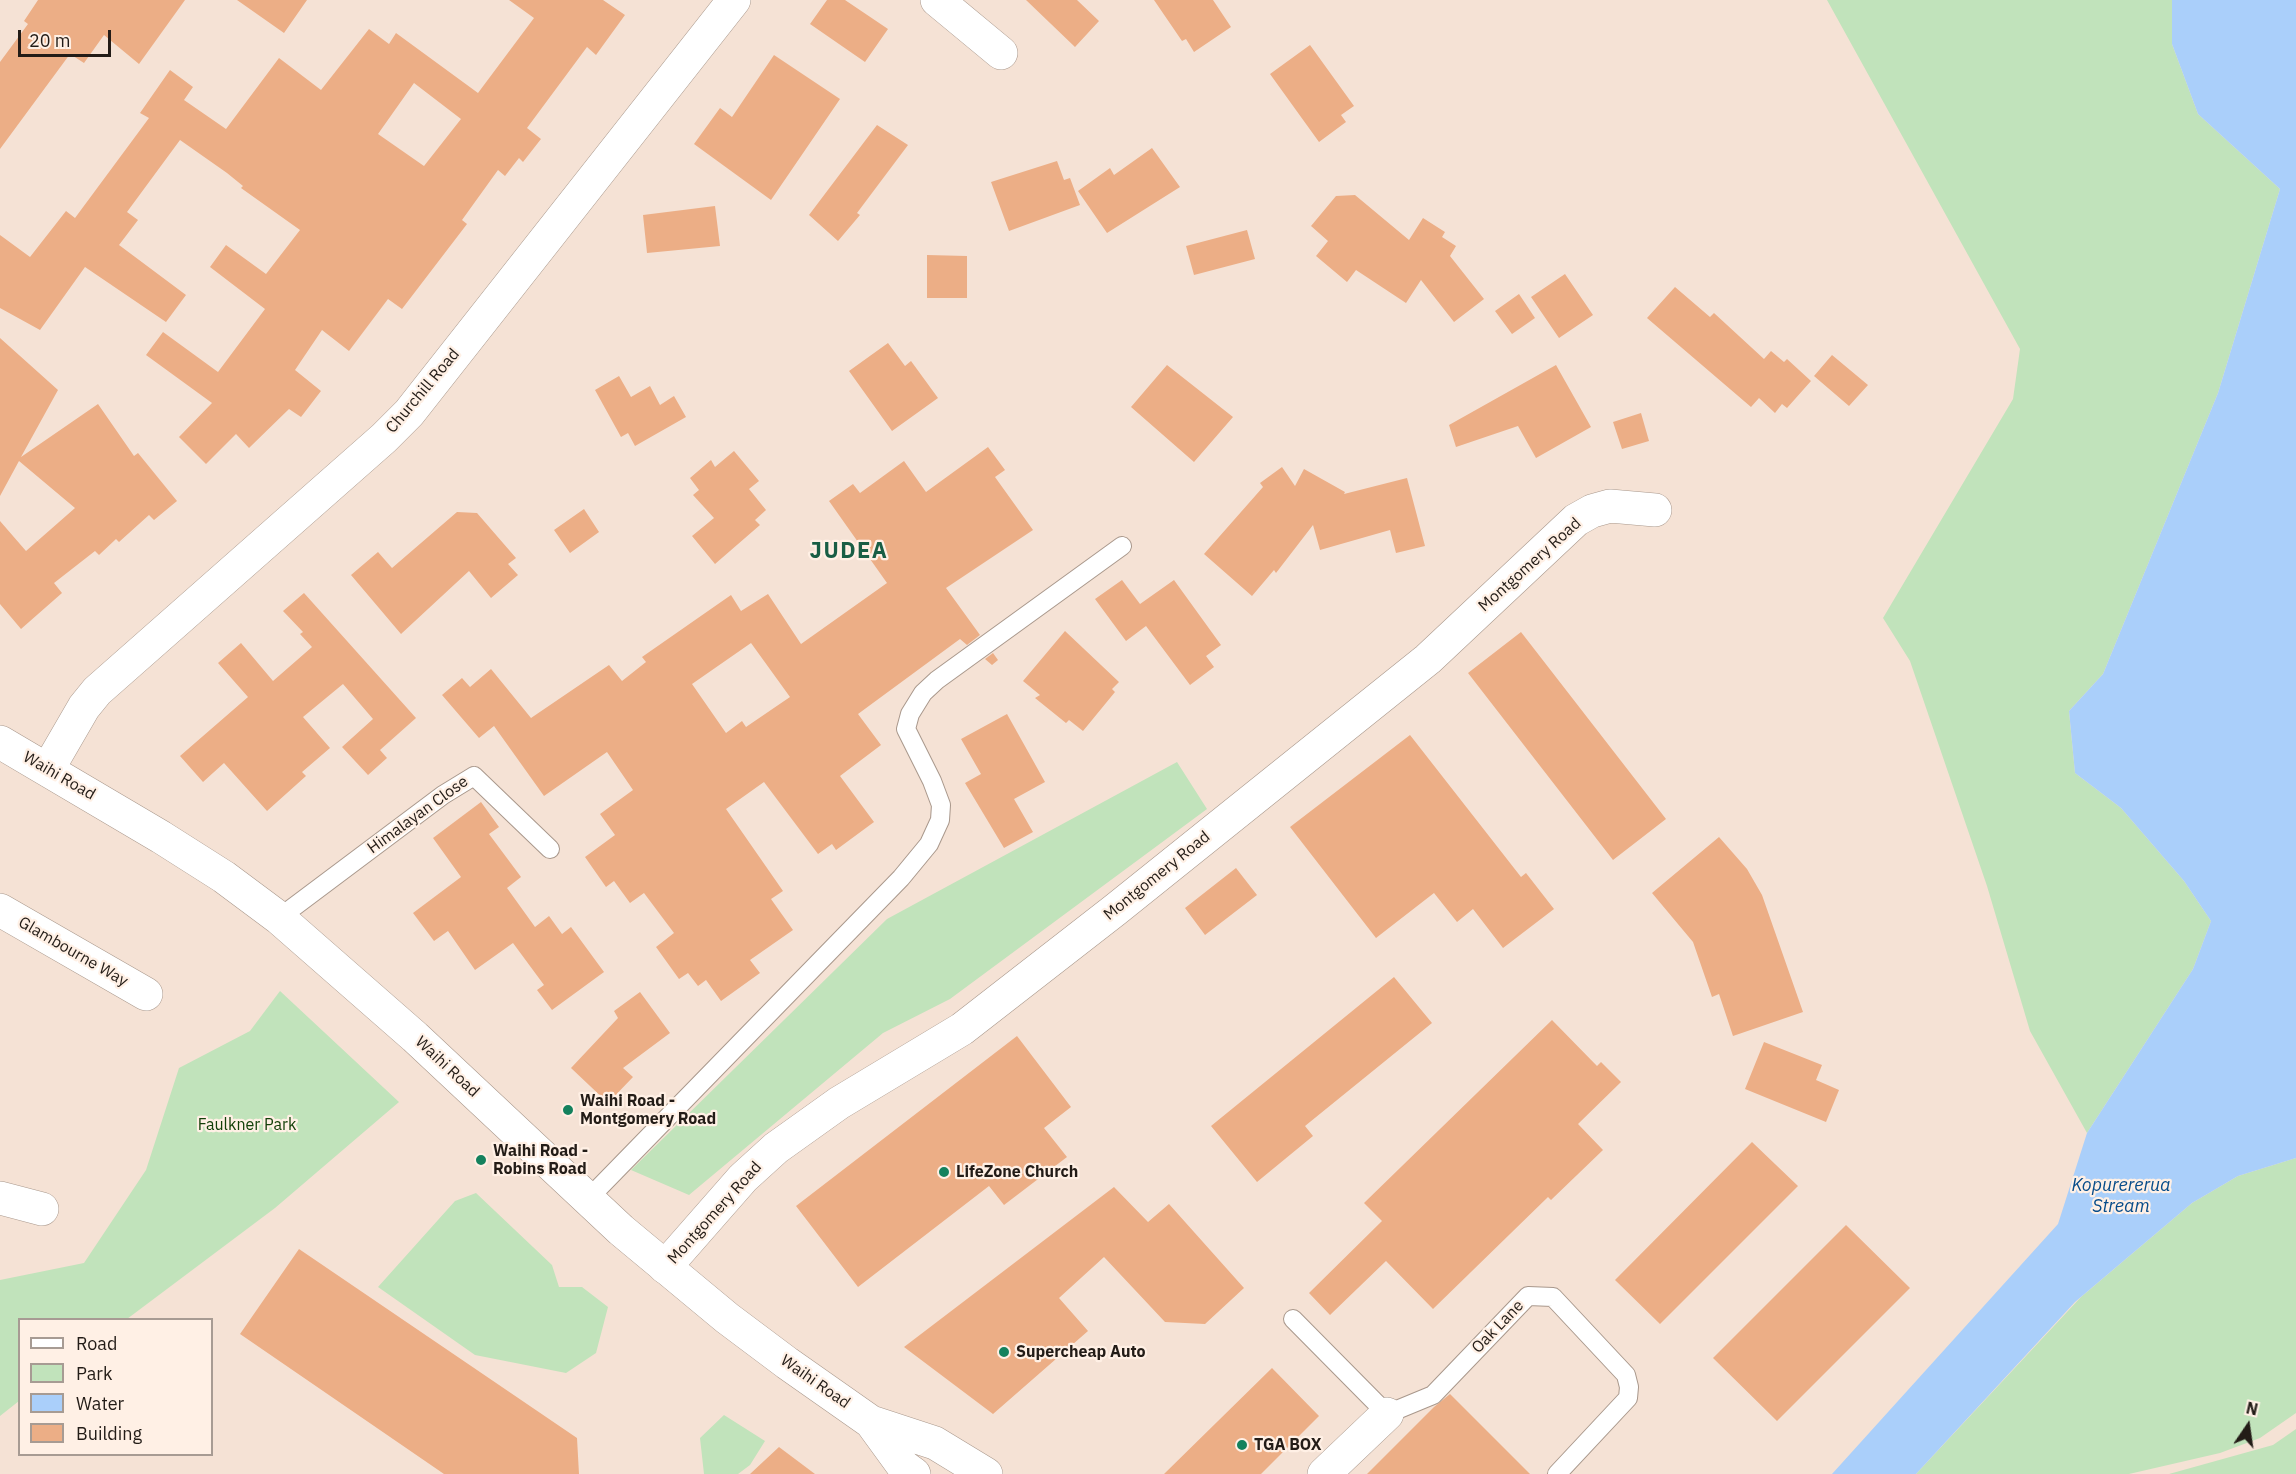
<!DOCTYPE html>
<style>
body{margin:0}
#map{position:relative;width:2296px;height:1474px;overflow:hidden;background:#f5e2d5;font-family:"IBM Plex Sans",sans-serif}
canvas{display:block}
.legend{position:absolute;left:18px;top:1318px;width:195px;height:138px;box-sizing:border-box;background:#fff0e5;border:2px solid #a79b93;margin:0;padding:8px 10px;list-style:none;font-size:18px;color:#231c17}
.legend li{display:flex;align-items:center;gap:12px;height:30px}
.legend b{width:30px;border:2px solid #a79b93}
.north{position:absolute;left:2218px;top:1396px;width:60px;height:60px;-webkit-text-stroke:4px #fff0e5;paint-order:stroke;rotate:13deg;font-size:16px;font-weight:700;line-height:24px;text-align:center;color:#231c17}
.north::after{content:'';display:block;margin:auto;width:21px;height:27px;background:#231c17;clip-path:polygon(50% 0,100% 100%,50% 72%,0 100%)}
.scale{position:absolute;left:18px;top:30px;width:93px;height:27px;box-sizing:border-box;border:3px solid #231c17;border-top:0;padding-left:8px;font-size:18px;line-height:21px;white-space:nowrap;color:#231c17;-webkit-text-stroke:4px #fff0e5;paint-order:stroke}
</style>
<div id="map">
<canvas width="2296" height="1474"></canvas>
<ul class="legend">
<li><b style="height:8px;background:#fff"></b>Road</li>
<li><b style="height:16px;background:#c1e3bb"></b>Park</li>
<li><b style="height:16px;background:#aacffa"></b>Water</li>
<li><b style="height:16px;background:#ecae86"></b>Building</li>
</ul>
<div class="north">N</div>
<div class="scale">20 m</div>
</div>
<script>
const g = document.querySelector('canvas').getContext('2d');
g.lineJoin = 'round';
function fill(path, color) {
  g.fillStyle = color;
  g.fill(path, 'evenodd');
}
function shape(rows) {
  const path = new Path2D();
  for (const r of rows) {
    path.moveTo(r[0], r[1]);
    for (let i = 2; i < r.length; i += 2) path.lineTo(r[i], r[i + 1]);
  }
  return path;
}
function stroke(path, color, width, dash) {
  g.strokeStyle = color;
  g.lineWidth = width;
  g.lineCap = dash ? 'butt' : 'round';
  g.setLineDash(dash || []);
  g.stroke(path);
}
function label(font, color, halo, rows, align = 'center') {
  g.font = font + ' "IBM Plex Sans",sans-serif';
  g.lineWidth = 4.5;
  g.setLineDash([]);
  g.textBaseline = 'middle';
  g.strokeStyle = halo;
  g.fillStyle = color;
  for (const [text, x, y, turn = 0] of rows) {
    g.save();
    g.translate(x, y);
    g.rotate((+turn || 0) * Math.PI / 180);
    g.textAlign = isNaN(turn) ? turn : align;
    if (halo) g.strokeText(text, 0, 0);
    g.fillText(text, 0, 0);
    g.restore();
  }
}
fill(shape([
 [1827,0,2172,0,2172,44,2198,114,2280,189,2218,393,2103,674,2069,711,2075,773,2121,808,2184,881,2211,921,2193,969,2087,1133,2030,1031,1987,886,1910,661,1883,618,2013,399,2020,349],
 [1177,762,1207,809,950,999,883,1033,689,1195,631,1170,887,919],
 [280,991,399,1102,275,1208,127,1319,20,1320,19,1401,0,1416,0,1280,84,1263,146,1170,179,1068,250,1031],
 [2296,1158,2296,1413,2260,1438,2220,1453,2129,1474,1916,1474,2081,1297,2192,1203,2238,1176],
 [476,1193,552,1265,559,1287,582,1287,608,1307,596,1353,566,1373,475,1355,378,1287,455,1201],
 [724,1415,765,1441,750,1465,738,1474,704,1474,700,1438],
 [2296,1429,2296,1474,2169,1474,2273,1445]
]), '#c1e3bb');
fill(shape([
 [2172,0,2296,0,2296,1158,2238,1176,2192,1203,2075,1302,1916,1474,1832,1474,2058,1224,2087,1133,2193,969,2211,921,2184,881,2121,808,2075,773,2069,711,2103,674,2218,393,2280,189,2198,114,2172,44]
]), '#aacffa');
fill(shape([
 [38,0,185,0,139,64,104,35,84,63,70,54,0,149,0,62,28,24,24,21],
 [237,0,307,0,284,33],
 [509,0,603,0,625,15,596,55,587,47,527,128,541,139,523,162,519,158,505,176,498,170,462,220,467,224,402,309,388,299,349,351,322,330,295,370,321,391,301,417,289,409,249,448,236,434,206,464,179,437,212,403,146,355,163,332,218,372,265,309,210,267,226,245,266,274,300,230,241,188,243,186,227,173,180,140,127,212,138,220,119,245,186,295,166,322,85,267,40,330,0,308,0,235,30,257,66,211,75,218,149,118,140,113,170,70,193,87,184,100,226,129,279,58,321,90,369,29,389,44,396,33,478,93,534,18],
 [414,83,461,119,424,166,378,134],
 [827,0,845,0,888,29,865,62,810,24],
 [1026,0,1077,0,1099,21,1075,47],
 [1154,0,1213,0,1231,27,1194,52,1186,39,1182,41],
 [1310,45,1354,106,1341,115,1346,122,1319,142,1270,74],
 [774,55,840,99,771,200,694,144,720,108,732,117],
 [877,125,908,145,857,213,860,215,838,241,809,215],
 [1152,148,1180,187,1107,233,1078,191,1110,168,1114,175],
 [1057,161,1064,180,1070,178,1080,205,1009,231,991,182],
 [1355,195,1409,240,1423,218,1445,232,1442,237,1456,246,1450,256,1484,299,1454,322,1421,280,1406,303,1356,270,1347,282,1316,256,1328,241,1311,226,1336,196],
 [715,206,720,246,647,253,643,215],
 [1247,230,1255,259,1194,275,1186,246],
 [927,255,967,256,967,298,927,298],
 [1565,274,1593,315,1559,338,1531,297],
 [1675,287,1710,317,1714,313,1764,359,1771,351,1784,362,1787,359,1811,381,1787,408,1782,404,1775,413,1759,398,1751,407,1647,318],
 [1519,294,1535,318,1512,334,1495,311],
 [0,338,58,390,21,457,98,404,134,456,138,453,177,501,154,520,149,515,119,542,116,539,99,555,95,551,54,583,62,593,21,629,0,604,0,521,26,551,75,508,19,461,0,496],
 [888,343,905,366,911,361,938,398,892,431,849,371],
 [1832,355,1868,385,1849,406,1814,376],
 [1167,365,1233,417,1194,462,1131,407],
 [1556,365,1591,427,1536,458,1518,426,1456,447,1449,425],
 [619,376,631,397,650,386,660,405,674,396,686,417,635,446,628,433,621,437,595,390],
 [1641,413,1649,441,1622,449,1613,422],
 [988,447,1005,470,995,477,1033,530,946,588,980,635,967,645,960,639,858,714,881,745,840,776,874,822,836,850,832,844,818,854,764,782,726,809,783,891,771,899,793,930,750,960,760,973,721,1001,706,980,698,986,688,973,679,979,656,947,674,933,644,893,630,903,614,881,606,887,585,857,615,835,600,814,633,790,607,752,544,796,494,726,479,738,442,695,462,678,470,687,491,669,531,718,609,665,622,681,646,662,642,657,731,595,741,611,768,594,801,644,887,583,829,501,853,484,860,493,904,461,926,492],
 [751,643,790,697,746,727,742,721,726,733,692,684],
 [734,451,759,481,749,489,766,510,755,520,760,525,715,564,692,536,714,518,693,495,699,490,690,478,711,460,715,467],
 [1282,467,1295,486,1304,469,1345,492,1344,494,1407,478,1425,546,1396,553,1390,530,1320,550,1313,525,1276,573,1274,570,1252,596,1204,554,1263,487,1260,483],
 [584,509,599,532,570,553,554,530],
 [457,512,477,513,516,558,508,564,518,575,491,598,469,571,401,634,351,575,378,552,392,568],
 [1122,580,1140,604,1174,580,1221,645,1206,656,1214,667,1190,685,1146,626,1126,641,1095,599],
 [304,593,416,718,380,750,387,758,368,775,342,747,373,719,343,684,303,717,330,748,302,772,306,776,267,811,224,763,203,782,180,756,248,697,218,663,241,643,273,681,312,647,300,634,303,632,283,611],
 [1065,631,1119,682,1112,689,1115,692,1083,731,1069,720,1066,723,1035,698,1040,695,1023,681],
 [1521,632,1666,819,1613,860,1468,673],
 [993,653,998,660,992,665,985,659],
 [1007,714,1045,782,1014,799,1033,832,1004,848,965,783,981,774,961,739],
 [1410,735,1521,877,1526,873,1554,909,1503,948,1473,909,1457,922,1434,893,1376,938,1290,827],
 [481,802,499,827,489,834,521,877,507,888,535,927,549,916,562,934,571,927,604,972,552,1010,537,990,544,985,513,943,475,970,448,931,434,941,413,913,461,877,433,838],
 [1719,837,1747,869,1762,895,1803,1012,1733,1036,1719,994,1712,997,1693,942,1652,893],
 [1236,868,1257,895,1205,935,1185,908],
 [1394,977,1432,1023,1305,1126,1313,1136,1257,1182,1211,1126],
 [640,992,670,1033,623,1068,633,1077,608,1103,571,1068,618,1018,614,1011],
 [1552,1020,1597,1066,1601,1062,1621,1082,1578,1124,1603,1150,1551,1200,1548,1197,1433,1309,1386,1261,1330,1315,1309,1293,1382,1221,1364,1203],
 [1017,1036,1071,1107,1044,1128,1067,1157,1004,1205,989,1186,858,1287,796,1206],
 [1764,1042,1822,1065,1816,1080,1839,1090,1826,1122,1745,1089],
 [1752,1142,1798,1186,1660,1324,1615,1280],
 [1114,1187,1148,1222,1169,1204,1244,1288,1205,1324,1165,1322,1104,1257,1059,1298,1088,1331,993,1414,904,1347],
 [1846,1225,1910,1288,1777,1421,1713,1358],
 [299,1249,577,1438,579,1474,444,1474,240,1334],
 [1272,1368,1319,1416,1261,1474,1164,1474],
 [1450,1394,1530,1474,1367,1474,1434,1407],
 [779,1447,815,1474,750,1474]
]), '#ecae86');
const service = shape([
 [279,918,443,795,474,776,550,849],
 [588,1199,901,878,929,844,940,820,941,805,932,781,906,729,910,714,923,693,937,680,1122,546],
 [1293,1319,1387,1414,1433,1395,1528,1296,1553,1297,1626,1375,1629,1387,1628,1398,1557,1474]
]);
const minor = shape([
 [937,0,1001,53],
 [48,769,84,707,97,691,384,438,409,413,734,0],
 [0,910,146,994],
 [0,1198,42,1209],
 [665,1267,743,1178,776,1148,839,1103,962,1029,1115,910,1428,659,1576,520,1592,511,1610,506,1655,510],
 [1324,1474,1387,1414]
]);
const secondary = shape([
 [0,742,161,837,224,877,279,918,415,1037,621,1230,727,1318,787,1363,871,1422,935,1443,986,1474],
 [871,1422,903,1466,914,1474]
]);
stroke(service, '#a9988c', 20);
stroke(minor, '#a9988c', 34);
stroke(secondary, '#a9988c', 34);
stroke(service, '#fff', 18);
stroke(minor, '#fff', 33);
stroke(secondary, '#fff', 33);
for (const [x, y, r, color] of [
 [568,1110,6,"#14815d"],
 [481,1160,6,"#14815d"],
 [944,1172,6,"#14815d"],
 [1004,1352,6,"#14815d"],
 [1242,1445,6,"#14815d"]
]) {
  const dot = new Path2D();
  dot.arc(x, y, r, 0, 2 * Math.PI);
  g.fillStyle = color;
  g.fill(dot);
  stroke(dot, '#fff0e5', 2);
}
label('16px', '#231c17', '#fff0e5', [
 ["Churchill Road",423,391,-50],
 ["Montgomery Road",1530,565,-42],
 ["Waihi Road",59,776,30],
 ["Himalayan Close",418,815,-36],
 ["Montgomery Road",1157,876,-39],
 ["Glambourne Way",73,952,30],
 ["Waihi Road",447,1067,43],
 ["Montgomery Road",715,1213,-48],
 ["Oak Lane",1498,1327,-46],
 ["Waihi Road",815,1382,35]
]);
label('bold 16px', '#231c17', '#fff0e5', [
 ["Waihi Road -",580,1101],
 ["Montgomery Road",580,1119],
 ["Waihi Road -",493,1151],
 ["Robins Road",493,1169],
 ["LifeZone Church",956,1172],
 ["Supercheap Auto",1016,1352],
 ["TGA BOX",1254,1445]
], 'left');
label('16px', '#134009', '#fff0e5', [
 ["Faulkner Park",247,1125]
]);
label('italic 18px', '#074c8a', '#fff0e5', [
 ["Kopurererua",2121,1186],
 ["Stream",2121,1207]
]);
g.letterSpacing = '1.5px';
label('bold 22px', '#195e45', '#fff0e5', [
 ["JUDEA",849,552]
]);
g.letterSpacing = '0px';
</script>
